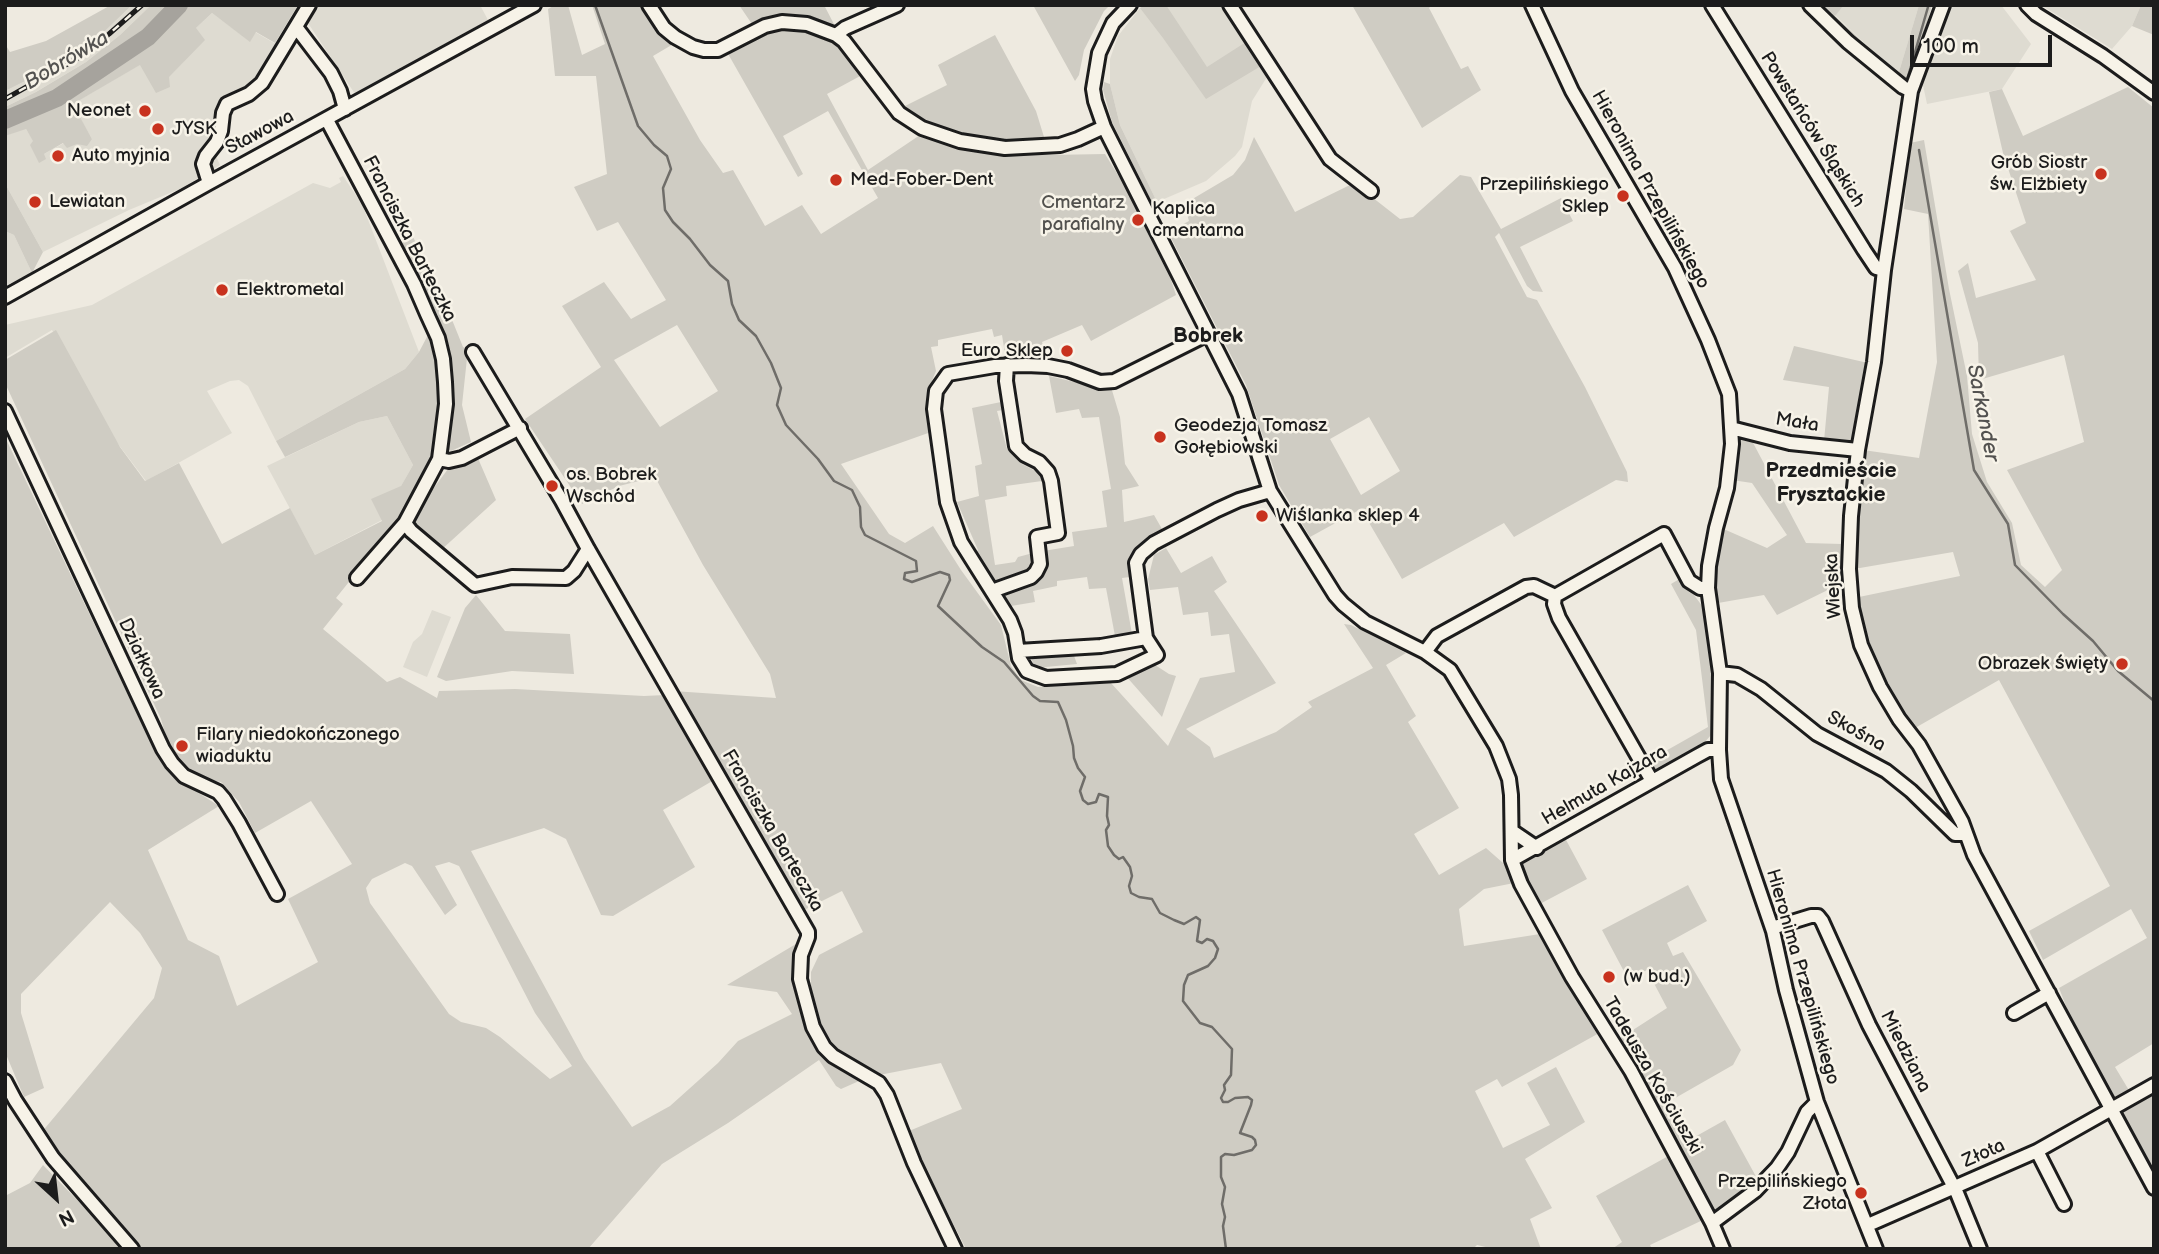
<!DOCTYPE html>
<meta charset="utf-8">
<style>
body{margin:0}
#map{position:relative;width:2159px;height:1254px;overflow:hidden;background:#eeeae0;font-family:"Balsamiq Sans",sans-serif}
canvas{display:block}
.frame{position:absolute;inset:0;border:7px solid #1c1c1c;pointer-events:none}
.north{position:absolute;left:21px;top:1163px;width:70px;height:70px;-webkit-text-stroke:5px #f7f3e8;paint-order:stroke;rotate:153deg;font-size:19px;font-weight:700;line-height:28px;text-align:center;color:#1c1c1c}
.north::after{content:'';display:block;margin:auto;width:24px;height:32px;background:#1c1c1c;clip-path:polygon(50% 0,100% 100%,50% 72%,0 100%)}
.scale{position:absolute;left:1910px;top:35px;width:142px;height:32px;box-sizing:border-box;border:4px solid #1c1c1c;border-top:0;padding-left:9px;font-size:21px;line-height:24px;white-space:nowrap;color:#1c1c1c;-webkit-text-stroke:5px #f7f3e8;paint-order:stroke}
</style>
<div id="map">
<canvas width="2159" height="1254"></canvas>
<div class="frame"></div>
<div class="north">N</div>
<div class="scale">100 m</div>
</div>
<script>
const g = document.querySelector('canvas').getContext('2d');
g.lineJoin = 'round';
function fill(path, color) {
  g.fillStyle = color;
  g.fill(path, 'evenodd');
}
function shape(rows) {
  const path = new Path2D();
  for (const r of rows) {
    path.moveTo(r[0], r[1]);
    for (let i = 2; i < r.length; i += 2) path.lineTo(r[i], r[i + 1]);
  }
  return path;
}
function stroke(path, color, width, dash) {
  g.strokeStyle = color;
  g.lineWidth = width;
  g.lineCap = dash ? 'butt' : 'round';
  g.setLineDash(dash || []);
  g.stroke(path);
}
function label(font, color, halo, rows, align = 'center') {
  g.font = font + ' "Balsamiq Sans",sans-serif';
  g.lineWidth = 5;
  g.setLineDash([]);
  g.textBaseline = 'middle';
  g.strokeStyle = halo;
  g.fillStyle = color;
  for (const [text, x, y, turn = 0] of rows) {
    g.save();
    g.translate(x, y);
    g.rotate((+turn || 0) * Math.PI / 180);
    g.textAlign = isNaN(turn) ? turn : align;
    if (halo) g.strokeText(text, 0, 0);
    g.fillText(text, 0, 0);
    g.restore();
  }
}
fill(shape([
 [132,5,151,5,120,35,86,62,36,92,5,107,5,91,54,67,79,52,105,31],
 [319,5,480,5,488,20,355,94,306,20],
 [1145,5,1222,5,1267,77,1252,101,1242,147,1235,156,1206,181,1157,202,1120,125,1110,84,1110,59,1118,36,1140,8],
 [1844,5,1919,5,1898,75,1835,15],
 [1949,5,2001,5,2031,44,2002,89,1927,104,1923,85,1925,75],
 [2041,5,2141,5,2132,26,2112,49],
 [212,13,250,41,255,32,288,51,229,109,215,154,220,165,182,188,129,210,43,252,7,187,5,188,5,136,25,128,44,154,64,143,92,139,72,104,141,64,168,77,183,62,196,28],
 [343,176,362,204,419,352,405,369,276,441,248,386,239,380,230,381,207,391,232,433,146,481,106,428,52,330,5,358,5,325,92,305,313,183,330,188,341,182,339,178],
 [5,231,14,235,32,273,5,286],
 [387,416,413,465,382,520,315,555,267,466,359,422],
 [432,610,451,617,427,677,403,667,413,642,422,634]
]), '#dedbd1');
fill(shape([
 [111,5,132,5,105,31,79,52,54,67,5,91,5,44,10,52,46,41],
 [151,5,298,5,275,43,256,32,250,42,212,13,196,28,205,40,169,77,170,87,156,93,140,65,73,104,92,139,87,146,77,144,67,148,63,143,44,154,46,159,39,163,30,145,33,141,26,129,5,136,5,107,36,92,86,62,120,35],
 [555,5,568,5,582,55,605,44,592,5,643,5,650,20,675,43,653,56,700,140,723,173,733,170,765,226,802,205,821,234,878,198,828,111,783,136,803,174,798,177,727,52,772,27,796,27,817,32,840,45,862,75,827,94,868,170,920,135,967,147,1000,152,1050,155,1105,154,1128,191,1168,271,1176,295,1091,341,1082,325,1042,342,1046,355,1006,360,1002,335,994,337,992,329,938,340,938,346,931,347,936,371,927,393,931,432,841,464,889,534,905,543,933,526,961,570,1001,625,1011,666,1021,680,1038,687,1111,683,1168,746,1200,678,1235,672,1229,634,1211,636,1208,612,1183,615,1178,587,1150,590,1148,579,1154,555,1166,548,1181,573,1212,556,1227,582,1214,591,1276,683,1186,729,1210,747,1214,758,1276,732,1312,707,1308,702,1373,668,1344,624,1351,625,1406,653,1386,665,1416,716,1408,722,1459,808,1414,834,1439,875,1486,848,1511,870,1514,883,1484,889,1459,909,1464,946,1540,934,1601,1032,1502,1087,1497,1079,1475,1091,1503,1148,1550,1125,1527,1083,1556,1067,1585,1122,1525,1159,1552,1208,1530,1219,1541,1249,1494,1249,1477,1245,1473,1249,966,1249,930,1178,909,1131,962,1109,941,1063,874,1076,847,1059,830,1043,813,1011,811,999,811,972,819,955,863,932,842,891,802,911,701,733,673,691,776,698,770,674,703,565,655,477,619,486,582,504,525,419,601,367,562,306,604,282,631,319,666,300,618,222,597,231,574,187,607,174,596,76,555,76,548,9],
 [677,325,718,391,660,427,614,360],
 [739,5,824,5,836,28,803,18,754,27],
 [1033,5,1110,5,1104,11,1084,50,1079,75,1075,81],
 [1145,5,1166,5,1207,67,1246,42,1261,66,1206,99,1163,38,1140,8],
 [1352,5,1432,5,1429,8,1461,69,1468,66,1481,90,1422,128],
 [1814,5,1844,5,1835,16,1898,75,1919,5,1932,5,1911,78,1903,82],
 [2141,5,2154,5,2154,35,2132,26],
 [995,35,1036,111,1044,137,1003,143,962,135,926,124,901,108,947,85,938,65],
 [1104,82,1110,84,1120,125,1157,202,1152,203,1112,122,1103,90],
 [2128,87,2154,108,2154,1043,2115,1067,2130,1092,2118,1100,2111,1096,2073,1024,2059,988,2147,938,2131,909,2043,960,2029,931,2110,886,1999,680,1915,728,1893,698,1863,629,1859,597,1960,576,1953,552,1854,569,1854,518,1863,450,1919,458,1937,362,1928,214,1904,209,1910,143,1924,140,1949,289,1967,376,1972,434,1987,482,2012,523,2021,565,2045,587,2062,570,2007,470,2084,442,2064,355,1979,380,1978,343,1958,271,1968,263,1976,298,2036,280,2010,231,2026,223,2003,153,1989,92,2002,89,2023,136],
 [1254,137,1295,212,1354,183,1400,219,1413,217,1460,175,1471,177,1501,229,1561,198,1573,221,1520,247,1543,292,1533,291,1527,286,1499,233,1495,237,1527,297,1537,300,1585,387,1627,472,1628,482,1616,480,1514,537,1504,523,1402,579,1361,509,1310,537,1279,485,1246,385,1168,232,1189,221,1184,204,1233,175,1245,160],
 [1369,417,1400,471,1361,495,1330,439],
 [7,187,43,252,32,273,14,235,5,231,5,188],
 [413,237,440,290,463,347,468,349,462,405,471,442,451,451,435,442,428,467,402,516,336,598,343,604,323,629,387,682,400,677,437,698,439,691,515,689,644,696,665,695,714,780,663,810,695,867,613,916,601,915,566,839,544,828,471,851,584,1059,632,1127,670,1106,718,1063,738,1041,792,1014,777,992,727,985,806,938,803,987,822,1052,859,1081,841,1089,836,1086,819,1060,728,1123,662,1164,588,1249,138,1249,90,1196,41,1133,154,998,162,968,140,933,110,902,21,994,21,1013,44,1088,24,1097,5,1052,5,437,152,745,180,781,219,806,148,850,188,940,219,956,237,1006,318,962,288,899,352,864,311,801,255,833,239,802,221,782,209,780,184,768,168,744,161,719,5,383,5,360,56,330,120,447,145,481,179,463,222,544,290,508,315,555,382,521,371,499,401,486,413,465,387,416,359,422,285,457,276,441,405,369,419,352,438,316,402,243],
 [449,862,459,866,535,1013,572,1066,550,1079,500,1037,486,1028,461,1022,449,1014,370,903,366,888,372,879,405,863,412,866,445,915,457,905,435,866],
 [1794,346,1868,363,1854,444,1824,441,1829,387,1783,380],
 [1049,376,1104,389,1111,387,1120,417,1125,464,1139,486,1122,490,1124,522,1154,515,1162,529,1139,545,1130,559,1130,577,1122,578,1132,634,1115,636,1106,588,1089,589,1087,577,1057,581,1057,586,1033,591,1035,602,1011,606,1003,592,1034,582,1044,570,1043,551,1074,546,1072,532,1107,527,1102,491,1111,489,1099,417,1082,418,1079,409,1056,413],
 [1001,402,1003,410,997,411,1007,449,1022,464,1041,474,1042,481,1006,486,1007,496,985,500,995,565,1015,562,1018,557,1033,553,1036,567,1032,573,998,583,993,582,974,555,978,550,957,502,979,496,975,466,982,464,972,408],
 [1734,436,1751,439,1806,543,1842,544,1842,583,1777,615,1764,595,1718,603,1713,565,1719,527,1767,548,1787,535,1752,483,1732,480],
 [477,456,496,500,440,551,413,527,430,493,448,469],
 [1681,578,1703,607,1711,648,1713,705,1711,735,1697,751,1661,771,1655,770,1648,761,1708,727,1696,630,1671,584],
 [476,595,505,631,570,634,574,674,512,671,446,681,437,677,465,608],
 [1031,653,1073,653,1077,664,1035,668,1031,658],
 [1152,663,1169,674,1176,676,1162,717,1125,675],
 [1565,838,1587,879,1536,906,1520,872,1521,862],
 [1688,885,1707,921,1667,943,1673,956,1683,952,1741,1050,1733,1065,1663,1105,1684,1143,1725,1120,1759,1182,1721,1214,1710,1213,1619,1039,1667,1008,1647,970,1628,979,1602,930],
 [2154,1089,2154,1179,2117,1111],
 [1672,1154,1705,1219,1650,1245,1652,1249,1612,1249,1622,1242,1596,1196],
 [43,1165,125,1249,5,1249,5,1196,30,1183]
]), '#cfccc3');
stroke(shape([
 [595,5,638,126,654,145,667,156,671,169,663,188,665,210,673,222,690,239,710,265,728,281,732,304,739,320,756,336,771,363,781,388,777,405,786,425,818,459,834,481,852,490,860,507,861,527,865,535,916,561,917,571,905,573,904,579,912,582,940,572,949,575,950,580,938,606,982,647,1004,662,1033,696,1040,701,1058,702,1066,720,1073,746,1074,758,1078,768,1085,777,1080,791,1083,800,1088,804,1096,802,1099,794,1108,797,1107,816,1109,825,1106,830,1108,846,1114,855,1119,859,1123,857,1130,867,1132,876,1129,886,1131,893,1139,897,1152,899,1160,913,1174,920,1184,924,1196,917,1200,920,1197,941,1202,943,1207,939,1213,941,1218,949,1215,958,1208,966,1188,975,1184,985,1183,1001,1200,1023,1212,1027,1232,1049,1231,1075,1224,1085,1225,1090,1221,1098,1223,1102,1228,1102,1235,1098,1248,1097,1252,1100,1251,1105,1240,1133,1252,1137,1255,1140,1256,1145,1252,1150,1234,1155,1225,1154,1221,1157,1221,1177,1225,1187,1222,1204,1225,1217,1223,1226,1226,1249],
 [1907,80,1928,7],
 [1919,150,1974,470,2008,524,2015,565,2063,614,2093,641,2118,671,2154,701]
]), '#6f6d69', 2.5);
stroke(shape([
 [5,120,57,98,148,37,179,5]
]), '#a6a39d', 18);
const minor = shape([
 [649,5,664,28,675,37,693,47,704,50,718,50,765,26,782,22,807,24,836,35,844,41,899,113,922,128,960,141,1005,148,1060,145,1078,139,1104,127],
 [1130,5,1113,23,1099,53,1093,89,1095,101,1104,127,1239,394,1270,491,1335,595,1343,604,1365,622,1425,652,1450,670,1496,746,1509,779,1511,795,1512,860,1521,884,1572,977,1631,1071,1712,1223,1723,1249],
 [1230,5,1330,159,1371,191],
 [1532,5,1572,91,1675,268,1708,340,1729,394,1732,444,1727,488,1716,528,1709,566,1708,588,1720,673,1719,750,1721,779,1773,931,1786,990,1817,1102,1876,1249],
 [1712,5,1864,250,1876,268,1884,270],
 [1810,5,1848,42,1903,87,1911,91],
 [1943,5,1911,91,1884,270,1874,362,1858,450,1851,516,1849,569,1852,608,1861,645,1880,687,1899,719,1919,745,1962,822,1974,855,2154,1188],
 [2027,5,2036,14,2103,56,2154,93],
 [296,27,331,73,340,91,345,109],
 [836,35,845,28,897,5],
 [327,120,414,284,427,314,438,338,443,359,445,382,446,404,439,459,405,523,357,578],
 [209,183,203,164,206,156,217,142,221,131,223,113,227,104,249,94,262,83,309,5],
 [5,297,209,183,534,5],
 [1208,334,1114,381,1100,382,1068,370,1048,366,1026,365,995,366,948,374,936,391,934,409,947,502,961,542,1010,620,1015,633,1019,658,1027,671,1046,678,1117,674,1157,655,1146,638,1136,563,1141,554,1154,543,1217,510,1239,500,1270,491],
 [473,352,562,501,588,549,808,932,808,937,801,955,800,979,813,1027,824,1047,833,1056,879,1083,887,1095,914,1163,955,1249],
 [5,411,163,749,172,763,184,776,218,792,224,799,239,823,277,894],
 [1731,428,1790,443,1858,450],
 [439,459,449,461,462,458,520,428],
 [405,523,411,531,475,585,512,577,566,578,574,571,588,549],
 [992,591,1031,577,1036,572,1040,564,1037,537,1058,533,1051,481,1048,472,1039,462,1025,455,1016,446,1006,381,1007,365],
 [1555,596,1554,604,1559,618,1652,781],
 [1018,651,1101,646,1146,638],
 [1425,652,1437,636,1526,587,1534,586,1555,596,1664,534,1689,581,1700,588,1708,588],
 [1720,673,1737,675,1761,689,1817,734,1886,771,1911,791,1955,834,1965,834],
 [1512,831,1537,848],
 [1512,860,1697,756,1708,750,1719,750],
 [1772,928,1811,916,1818,916,1822,921,1869,1025,1957,1193,1980,1249],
 [2014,1013,2049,993],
 [5,1081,15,1100,53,1158,132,1249],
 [2037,1151,2064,1204],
 [1712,1223,1755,1191,1777,1168,1788,1152,1807,1112,1817,1102],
 [1868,1225,2037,1151,2154,1085]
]);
stroke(minor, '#1c1c1c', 18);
stroke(minor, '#f7f3e8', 12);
const rail = shape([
 [5,99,78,58,109,34,142,5]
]);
stroke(rail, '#1c1c1c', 5);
stroke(rail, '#f7f3e8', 2.5, [8]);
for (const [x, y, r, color] of [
 [145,111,7,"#c8321e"],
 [158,129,7,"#c8321e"],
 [58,156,7,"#c8321e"],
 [2101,174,7,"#c8321e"],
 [836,180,7,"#c8321e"],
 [1623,196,7,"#c8321e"],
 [35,202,7,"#c8321e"],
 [1138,220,7,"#c8321e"],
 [222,290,7,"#c8321e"],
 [1067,351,7,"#c8321e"],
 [1160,437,7,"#c8321e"],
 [552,486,7,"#c8321e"],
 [1262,516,7,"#c8321e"],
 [2122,664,7,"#c8321e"],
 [182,746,7,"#c8321e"],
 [1609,977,7,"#c8321e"],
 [1861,1193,7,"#c8321e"]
]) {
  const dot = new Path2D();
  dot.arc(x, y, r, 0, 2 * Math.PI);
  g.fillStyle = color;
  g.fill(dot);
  stroke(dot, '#f7f3e8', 2.5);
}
label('19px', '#1c1c1c', '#f7f3e8', [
 ["Neonet",131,111,"right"],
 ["JYSK",172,129],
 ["Auto myjnia",72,156],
 ["Grób Siostr",2087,163,"right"],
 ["św. Elżbiety",2087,185,"right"],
 ["Med-Fober-Dent",850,180],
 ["Przepilińskiego",1609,185,"right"],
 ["Sklep",1609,207,"right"],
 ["Lewiatan",49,202],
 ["Kaplica",1152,209],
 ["cmentarna",1152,231],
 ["Elektrometal",236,290],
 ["Euro Sklep",1053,351,"right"],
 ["Geodezja Tomasz",1174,426],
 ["Gołębiowski",1174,448],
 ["os. Bobrek",566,475],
 ["Wschód",566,497],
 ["Wiślanka sklep 4",1276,516],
 ["Obrazek święty",2108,664,"right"],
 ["Filary niedokończonego",196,735],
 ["wiaduktu",196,757],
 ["(w bud.)",1623,977],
 ["Przepilińskiego",1847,1182,"right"],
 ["Złota",1847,1204,"right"]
], 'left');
label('19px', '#1c1c1c', '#f7f3e8', [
 ["Powstańców Śląskich",1812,130,58],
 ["Stawowa",260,133,-28],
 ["Hieronima Przepilińskiego",1650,190,61],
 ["Franciszka Barteczka",409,239,63],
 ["Mała",1797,423,9],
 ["Wiejska",1834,586,-93],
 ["Działkowa",141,659,65],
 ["Skośna",1856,732,29],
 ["Helmuta Kajzara",1605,786,-30],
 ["Franciszka Barteczka",772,831,60],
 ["Hieronima Przepilińskiego",1802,977,74],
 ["Miedziana",1905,1052,63],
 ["Tadeusza Kościuszki",1652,1076,60],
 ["Złota",1984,1154,-24]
]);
label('19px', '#52514e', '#f7f3e8', [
 ["Cmentarz",1083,203],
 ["parafialny",1083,225]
]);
label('italic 21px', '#535250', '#f7f3e8', [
 ["Bobrówka",67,61,-31],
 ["Sarkander",1982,413,79]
]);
label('bold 21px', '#1c1c1c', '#f7f3e8', [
 ["Bobrek",1208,337],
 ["Przedmieście",1831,472],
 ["Frysztackie",1831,496]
]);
</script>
